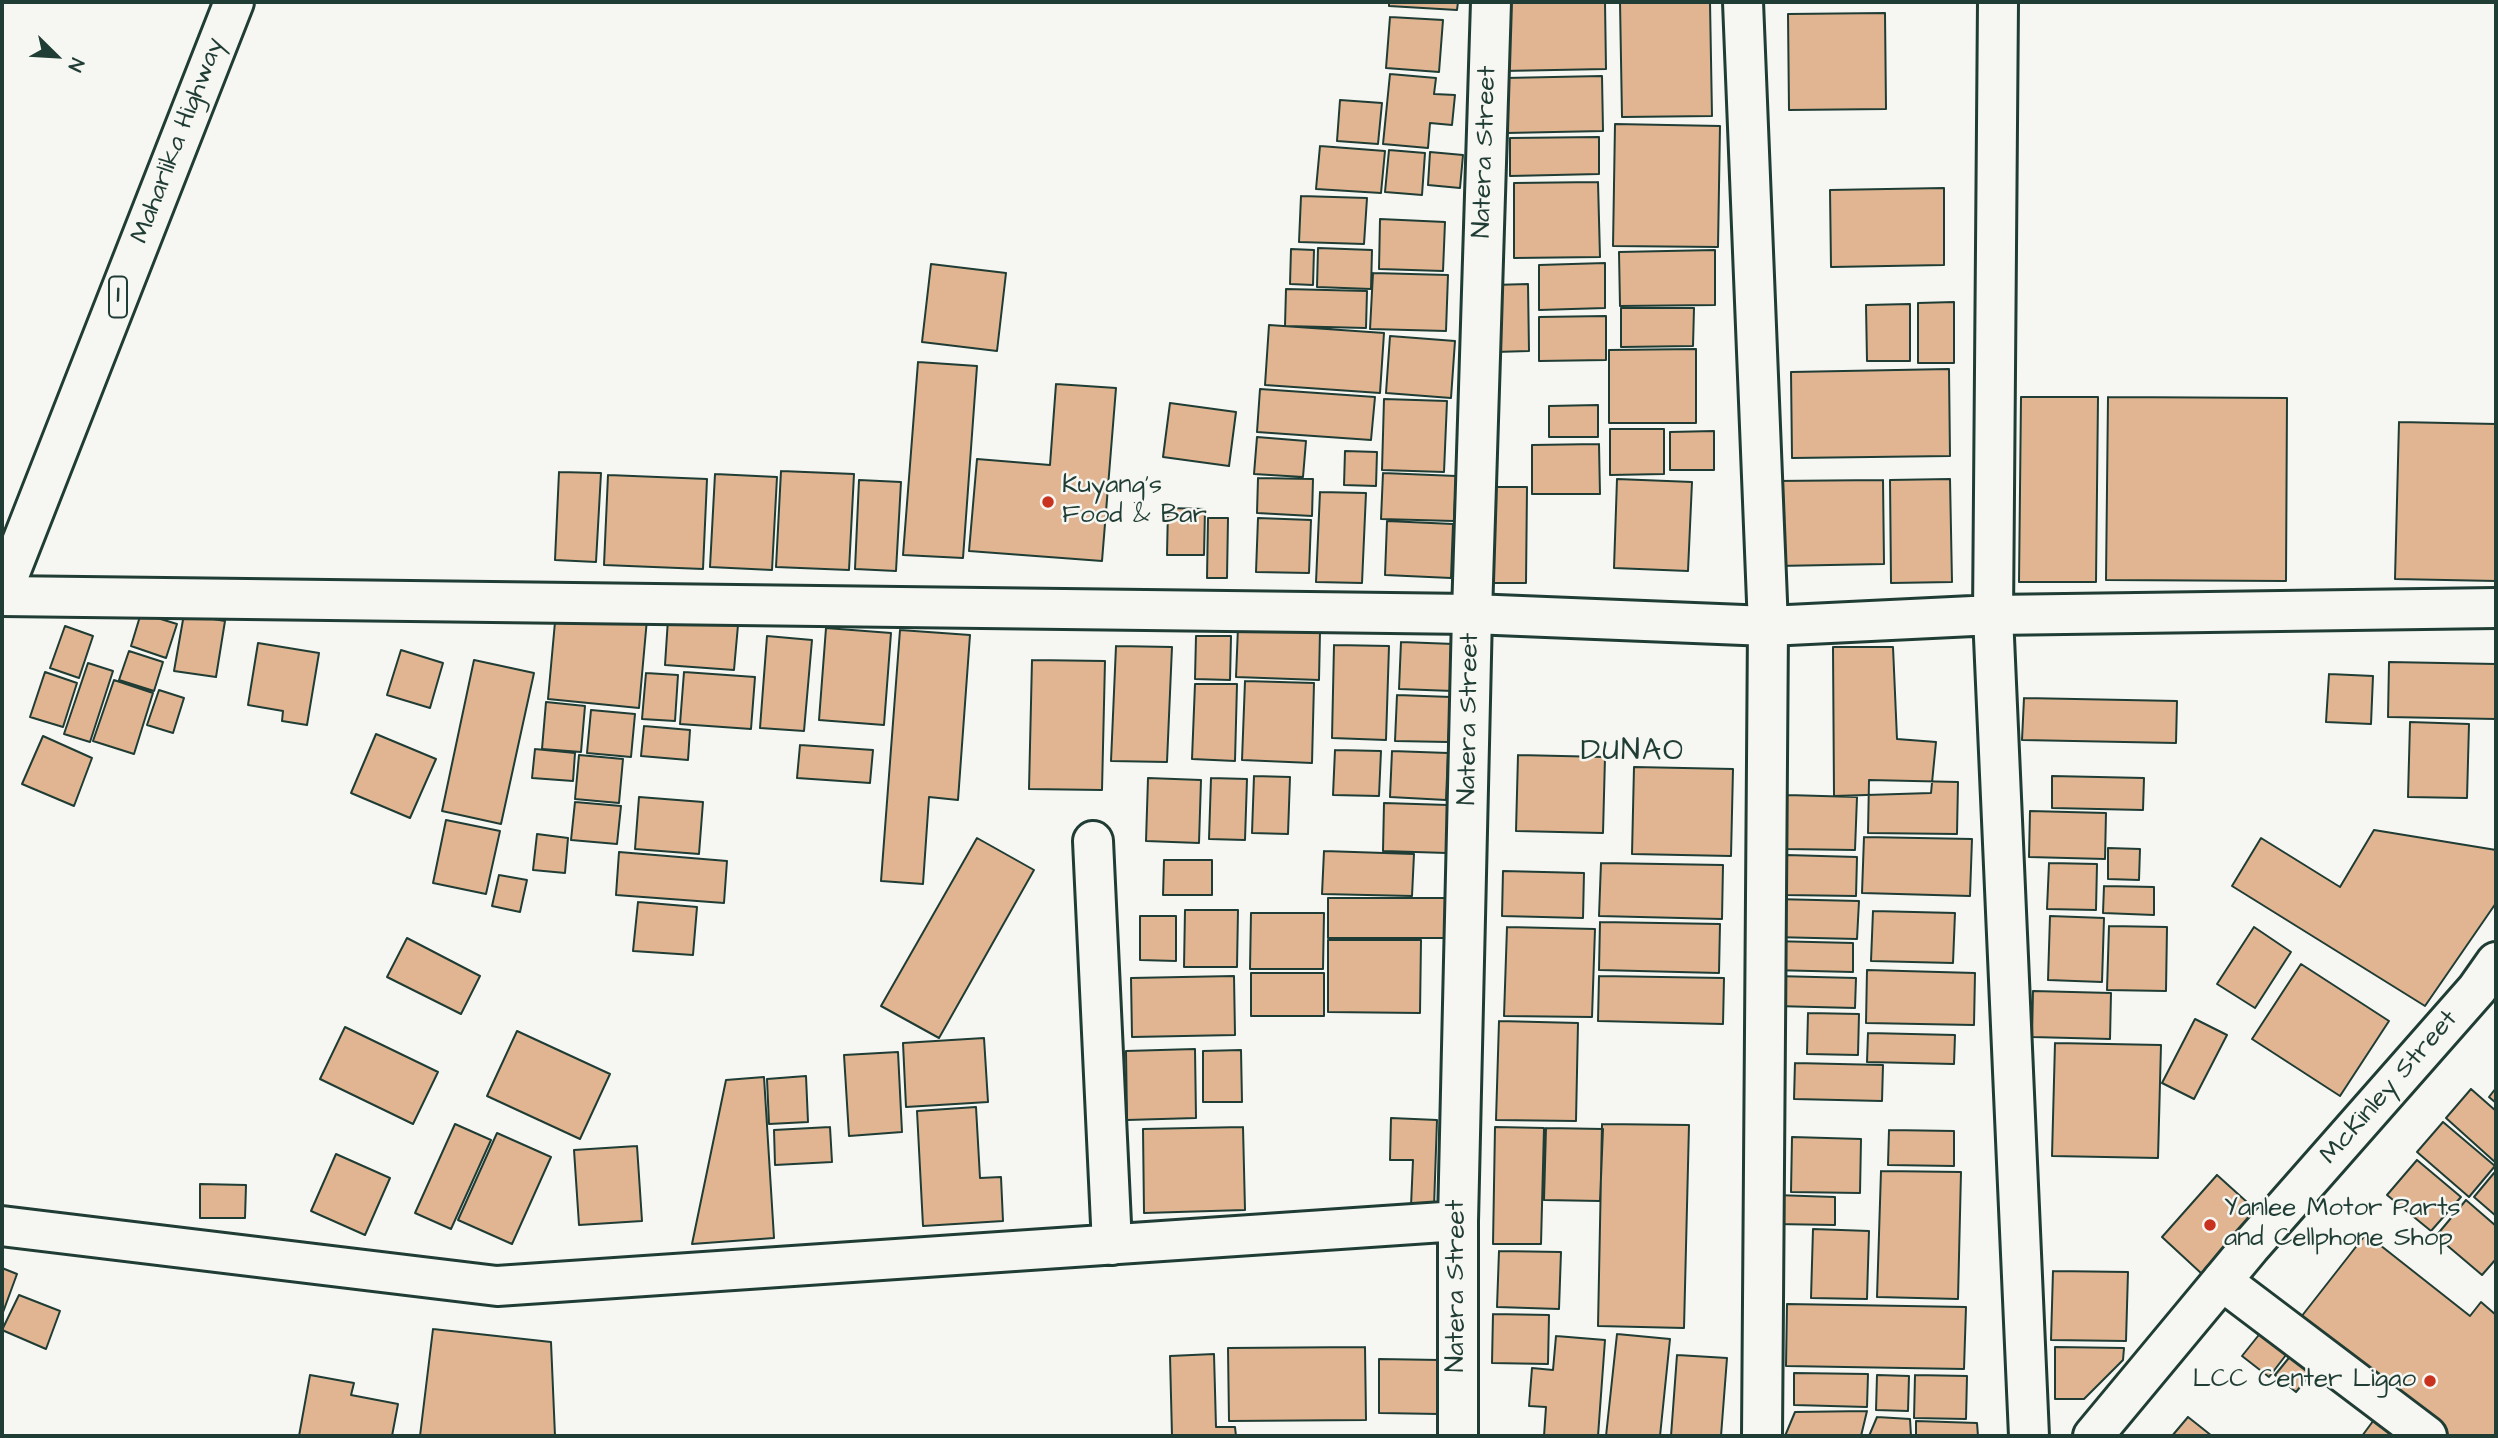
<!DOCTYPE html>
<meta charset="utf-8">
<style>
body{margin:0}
#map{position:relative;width:2498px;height:1438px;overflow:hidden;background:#f6f6f2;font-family:"Architects Daughter",sans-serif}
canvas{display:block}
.frame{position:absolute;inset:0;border:4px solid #1f3d34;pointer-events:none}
.north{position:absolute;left:21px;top:21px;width:70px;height:70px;-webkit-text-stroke:5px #f6f6f2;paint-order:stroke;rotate:114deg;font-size:19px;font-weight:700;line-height:28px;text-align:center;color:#1f3d34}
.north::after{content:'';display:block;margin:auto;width:24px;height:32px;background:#1f3d34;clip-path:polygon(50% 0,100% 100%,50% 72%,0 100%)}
</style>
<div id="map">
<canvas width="2498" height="1438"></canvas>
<div class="frame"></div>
<div class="north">N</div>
</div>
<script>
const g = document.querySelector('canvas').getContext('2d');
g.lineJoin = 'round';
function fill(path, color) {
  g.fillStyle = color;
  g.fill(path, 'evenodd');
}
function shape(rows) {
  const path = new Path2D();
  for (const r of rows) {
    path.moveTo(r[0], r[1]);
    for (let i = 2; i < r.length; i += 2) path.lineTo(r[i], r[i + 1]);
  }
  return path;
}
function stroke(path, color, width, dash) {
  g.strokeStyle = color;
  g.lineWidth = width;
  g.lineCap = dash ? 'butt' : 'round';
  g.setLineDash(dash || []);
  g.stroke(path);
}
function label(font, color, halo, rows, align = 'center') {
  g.font = font + ' "Architects Daughter",sans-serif';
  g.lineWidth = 5;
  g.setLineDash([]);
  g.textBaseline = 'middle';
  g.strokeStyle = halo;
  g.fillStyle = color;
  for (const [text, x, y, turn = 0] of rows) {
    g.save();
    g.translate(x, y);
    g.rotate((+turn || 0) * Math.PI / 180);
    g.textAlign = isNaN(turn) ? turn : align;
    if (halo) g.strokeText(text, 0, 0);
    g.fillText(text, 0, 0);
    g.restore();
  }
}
const building = shape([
 [1389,2,1458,2,1457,10,1389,6,1389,2],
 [1501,2,1605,2,1606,69,1503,71,1501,2],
 [1620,2,1710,2,1712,116,1622,117,1620,2],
 [1885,13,1886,109,1789,110,1788,14,1885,13],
 [1390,17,1443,20,1439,72,1386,68,1390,17],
 [1390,74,1436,78,1434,94,1455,95,1452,125,1430,123,1428,148,1383,144,1390,74],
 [1602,76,1603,131,1506,133,1505,78,1602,76],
 [1340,100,1382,103,1378,144,1337,141,1340,100],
 [1615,124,1720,126,1718,247,1613,246,1615,124],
 [1599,137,1599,174,1510,176,1510,138,1599,137],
 [1320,146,1385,151,1381,193,1316,189,1320,146],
 [1389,150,1425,153,1422,195,1385,192,1389,150],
 [1430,152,1463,155,1460,188,1428,185,1430,152],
 [1598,182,1600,257,1514,258,1514,183,1598,182],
 [1944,188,1944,265,1831,267,1830,190,1944,188],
 [1301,196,1367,198,1364,244,1299,242,1301,196],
 [1380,219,1445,222,1443,271,1379,269,1380,219],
 [1318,248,1372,250,1371,289,1317,287,1318,248],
 [1291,249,1314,250,1313,285,1290,284,1291,249],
 [1715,250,1715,305,1620,306,1619,252,1715,250],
 [1605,263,1605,308,1539,310,1539,265,1605,263],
 [931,264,1006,273,997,351,922,342,931,264],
 [1373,273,1448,275,1446,331,1370,329,1373,273],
 [1528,284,1529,351,1495,352,1493,285,1528,284],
 [1286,289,1367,291,1366,328,1285,326,1286,289],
 [1954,302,1954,363,1918,363,1918,303,1954,302],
 [1910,304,1910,361,1867,361,1866,305,1910,304],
 [1621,308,1694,308,1693,346,1621,347,1621,308],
 [1606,316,1606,360,1539,361,1539,317,1606,316],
 [1269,325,1384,333,1380,393,1265,385,1269,325],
 [1390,336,1455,341,1451,398,1386,393,1390,336],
 [1696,349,1696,423,1609,423,1609,350,1696,349],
 [918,362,977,366,963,558,903,555,918,362],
 [1949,369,1950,456,1792,458,1791,372,1949,369],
 [1056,384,1116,388,1102,561,969,551,977,459,1050,465,1056,384],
 [1260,389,1375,397,1371,440,1257,432,1260,389],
 [2021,397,2098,397,2096,582,2019,582,2021,397],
 [2108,397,2287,398,2286,581,2106,580,2108,397],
 [1384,399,1447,401,1444,472,1382,470,1384,399],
 [1170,403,1236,412,1229,466,1163,457,1170,403],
 [1598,405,1598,437,1549,437,1549,406,1598,405],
 [2399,422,2496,424,2496,581,2395,579,2399,422],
 [1610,429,1664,429,1664,474,1610,475,1610,429],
 [1714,431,1714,470,1670,470,1670,432,1714,431],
 [1257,437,1306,441,1303,477,1254,474,1257,437],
 [1599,444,1600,494,1532,494,1532,445,1599,444],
 [1345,451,1377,452,1376,486,1344,485,1345,451],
 [781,471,854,474,849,570,776,567,781,471],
 [559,472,601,473,596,562,555,560,559,472],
 [1383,473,1456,476,1454,521,1381,519,1383,473],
 [715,474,777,477,772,570,710,567,715,474],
 [608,475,707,479,703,569,604,565,608,475],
 [1258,478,1313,479,1312,516,1257,513,1258,478],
 [1617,479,1692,482,1688,571,1614,568,1617,479],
 [1950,479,1952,582,1891,583,1890,480,1950,479],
 [859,480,901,482,896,571,855,569,859,480],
 [1883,480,1884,564,1776,566,1775,481,1883,480],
 [1483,487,1527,487,1526,583,1482,583,1483,487],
 [1320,492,1366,493,1362,583,1316,582,1320,492],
 [1168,508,1205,509,1204,555,1167,555,1168,508],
 [1208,518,1228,518,1227,578,1207,578,1208,518],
 [1258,518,1311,520,1309,573,1256,572,1258,518],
 [1387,521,1453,524,1451,578,1385,575,1387,521],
 [556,611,647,619,639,708,548,699,556,611],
 [141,613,177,624,166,658,131,646,141,613],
 [184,614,225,621,216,677,174,671,184,614],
 [668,619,738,625,734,670,665,665,668,619],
 [65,626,93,636,79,678,50,668,65,626],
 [1238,627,1320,631,1319,680,1236,677,1238,627],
 [826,628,891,633,884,725,819,720,826,628],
 [900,630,970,635,958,800,929,797,923,884,881,881,900,630],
 [767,636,812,640,804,731,760,728,767,636],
 [1196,636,1231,636,1230,680,1195,679,1196,636],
 [1401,642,1454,644,1453,691,1399,689,1401,642],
 [258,643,319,653,307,725,282,721,283,711,248,705,258,643],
 [1334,645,1389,646,1386,740,1332,738,1334,645],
 [1116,646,1172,647,1167,762,1111,761,1116,646],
 [1833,647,1893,647,1897,739,1936,742,1931,793,1834,796,1833,647],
 [401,650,443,663,430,708,387,695,401,650],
 [129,651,163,662,154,691,119,680,129,651],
 [474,660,534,673,501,824,442,811,474,660],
 [1032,660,1105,661,1102,790,1029,789,1032,660],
 [2389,662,2496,664,2496,719,2388,717,2389,662],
 [88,663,113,671,90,742,64,734,88,663],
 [45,672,77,683,63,727,30,717,45,672],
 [684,672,755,677,751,729,680,724,684,672],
 [646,673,678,675,675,721,642,719,646,673],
 [2329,674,2373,676,2371,724,2326,722,2329,674],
 [114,680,153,693,134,754,93,741,114,680],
 [1245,681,1314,683,1312,763,1242,760,1245,681],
 [1195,684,1237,684,1235,761,1192,759,1195,684],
 [159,690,184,698,173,733,147,725,159,690],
 [1397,695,1451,697,1448,742,1395,741,1397,695],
 [2024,698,2177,701,2176,743,2022,740,2024,698],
 [546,702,585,706,581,752,542,749,546,702],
 [591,710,635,714,631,757,587,753,591,710],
 [2410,722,2469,724,2467,798,2408,797,2410,722],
 [644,726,690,730,688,760,641,756,644,726],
 [376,734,436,759,410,818,351,793,376,734],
 [43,736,92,758,74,806,22,784,43,736],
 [800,745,873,750,870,783,797,778,800,745],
 [535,749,575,753,573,781,532,778,535,749],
 [1335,750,1381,751,1379,796,1333,795,1335,750],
 [1392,751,1448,753,1446,800,1390,797,1392,751],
 [579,755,623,759,619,803,575,799,579,755],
 [1518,755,1605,757,1603,833,1516,831,1518,755],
 [1634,767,1733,769,1731,856,1632,854,1634,767],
 [1254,776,1290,777,1288,834,1252,833,1254,776],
 [2052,776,2144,778,2143,810,2052,808,2052,776],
 [1148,778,1201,780,1199,843,1146,841,1148,778],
 [1211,778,1247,779,1245,840,1209,839,1211,778],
 [1869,780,1958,782,1957,834,1868,833,1869,780],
 [1787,795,1857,797,1855,850,1785,849,1787,795],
 [639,797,703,802,699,854,635,849,639,797],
 [575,802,621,806,617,844,571,840,575,802],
 [1384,803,1448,805,1447,853,1383,851,1384,803],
 [2030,811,2106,813,2105,859,2029,857,2030,811],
 [446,820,500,831,486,894,433,883,446,820],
 [2374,830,2496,850,2496,903,2425,1006,2232,886,2261,838,2340,887,2374,830],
 [537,834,568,838,565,873,533,870,537,834],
 [1864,837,1972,839,1970,896,1862,893,1864,837],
 [977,838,1034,870,939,1038,881,1006,977,838],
 [2108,848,2140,849,2139,880,2108,879,2108,848],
 [1324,851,1414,854,1412,896,1322,894,1324,851],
 [619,852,727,861,724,903,616,895,619,852],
 [1786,855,1857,857,1856,896,1785,895,1786,855],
 [1164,860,1212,860,1212,895,1163,895,1164,860],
 [1601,863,1723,865,1722,919,1599,916,1601,863],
 [2049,863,2097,864,2096,910,2047,909,2049,863],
 [1503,871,1584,873,1583,918,1502,916,1503,871],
 [499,875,527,880,520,912,492,906,499,875],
 [2104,886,2154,887,2154,915,2103,913,2104,886],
 [1328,898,1450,898,1449,938,1328,938,1328,898],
 [1774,899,1859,901,1857,939,1773,937,1774,899],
 [638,902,697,907,693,955,633,951,638,902],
 [1185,910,1238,910,1237,967,1184,967,1185,910],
 [1873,911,1955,913,1953,963,1871,961,1873,911],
 [1251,913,1324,913,1323,969,1250,969,1251,913],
 [1140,916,1176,916,1176,961,1140,960,1140,916],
 [2050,916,2104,918,2102,982,2048,980,2050,916],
 [1600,922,1720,924,1719,973,1599,970,1600,922],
 [2109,926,2167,927,2166,991,2107,990,2109,926],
 [1507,927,1595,929,1592,1017,1504,1016,1507,927],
 [2254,927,2291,952,2255,1008,2217,984,2254,927],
 [407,938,480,976,461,1014,387,977,407,938],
 [1328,940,1421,940,1420,1013,1328,1012,1328,940],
 [1771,941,1853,943,1853,972,1770,970,1771,941],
 [2301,964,2389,1021,2340,1096,2252,1039,2301,964],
 [1867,970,1975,973,1974,1025,1866,1023,1867,970],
 [1251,973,1324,973,1324,1016,1251,1016,1251,973],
 [1234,976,1235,1035,1132,1037,1131,978,1234,976],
 [1599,976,1724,978,1723,1024,1598,1021,1599,976],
 [1775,976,1856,978,1855,1008,1775,1006,1775,976],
 [2033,991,2111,993,2110,1039,2032,1037,2033,991],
 [1808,1013,1859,1014,1858,1055,1807,1054,1808,1013],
 [2195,1019,2227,1035,2194,1099,2162,1083,2195,1019],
 [1499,1021,1578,1023,1576,1121,1496,1120,1499,1021],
 [345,1027,438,1072,413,1124,320,1079,345,1027],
 [517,1031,610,1074,580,1139,487,1096,517,1031],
 [1868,1033,1955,1035,1954,1064,1867,1062,1868,1033],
 [984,1038,988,1102,906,1107,903,1043,984,1038],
 [2055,1043,2161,1045,2158,1158,2052,1156,2055,1043],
 [1195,1049,1196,1118,1127,1120,1126,1051,1195,1049],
 [1241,1050,1242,1102,1203,1102,1203,1051,1241,1050],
 [898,1052,902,1132,849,1136,844,1055,898,1052],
 [1795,1063,1883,1065,1882,1101,1794,1099,1795,1063],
 [806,1076,808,1122,769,1124,767,1079,806,1076],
 [764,1077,774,1238,692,1244,726,1080,764,1077],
 [2496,1088,2496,1103,2489,1097,2496,1088],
 [2471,1089,2496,1111,2496,1163,2446,1118,2471,1089],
 [976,1107,980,1178,1001,1177,1003,1221,923,1226,917,1111,976,1107],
 [1391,1118,1437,1120,1434,1207,1411,1206,1413,1160,1390,1160,1391,1118],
 [2443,1122,2495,1166,2469,1197,2417,1152,2443,1122],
 [455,1124,491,1140,451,1229,415,1213,455,1124],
 [1602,1124,1689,1125,1684,1328,1598,1326,1602,1124],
 [830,1127,832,1162,775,1165,774,1130,830,1127],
 [1243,1127,1245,1210,1144,1213,1143,1129,1243,1127],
 [1495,1127,1544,1128,1541,1244,1493,1244,1495,1127],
 [1546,1128,1603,1129,1600,1201,1544,1200,1546,1128],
 [1889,1130,1954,1131,1954,1166,1888,1165,1889,1130],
 [497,1133,551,1157,512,1244,458,1220,497,1133],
 [1792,1137,1861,1139,1860,1193,1791,1192,1792,1137],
 [637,1146,642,1221,579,1225,574,1150,637,1146],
 [336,1154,390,1178,365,1235,311,1211,336,1154],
 [2417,1160,2461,1197,2431,1231,2387,1195,2417,1160],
 [1881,1171,1961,1172,1958,1299,1877,1297,1881,1171],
 [2494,1173,2496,1175,2496,1216,2474,1197,2494,1173],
 [2217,1175,2258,1212,2202,1274,2162,1237,2217,1175],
 [200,1184,246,1185,245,1218,200,1218,200,1184],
 [1775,1195,1835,1197,1835,1225,1775,1224,1775,1195],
 [2466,1200,2496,1226,2496,1259,2482,1275,2436,1236,2466,1200],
 [1813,1229,1869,1231,1867,1299,1811,1298,1813,1229],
 [2366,1234,2470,1316,2481,1302,2496,1315,2496,1436,2435,1436,2294,1326,2366,1234],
 [1499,1251,1561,1252,1559,1309,1497,1307,1499,1251],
 [2,1268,17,1274,2,1315,2,1268],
 [2053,1271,2128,1272,2126,1341,2051,1340,2053,1271],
 [19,1295,60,1311,46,1349,2,1330,19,1295],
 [1787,1304,1966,1307,1964,1369,1786,1366,1787,1304],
 [1493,1314,1549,1315,1548,1364,1492,1363,1493,1314],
 [2270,1321,2296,1342,2269,1377,2242,1356,2270,1321],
 [433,1329,551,1342,555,1436,420,1436,433,1329],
 [1617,1334,1670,1339,1660,1436,1606,1436,1617,1334],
 [1556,1336,1605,1340,1598,1436,1544,1436,1546,1407,1529,1406,1532,1368,1553,1370,1556,1336],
 [2301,1343,2322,1360,2296,1392,2275,1375,2301,1343],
 [1365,1347,1366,1420,1229,1421,1228,1348,1365,1347],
 [2055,1347,2124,1348,2123,1360,2084,1399,2055,1399,2055,1347],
 [1214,1354,1216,1427,1235,1427,1236,1436,1172,1436,1170,1356,1214,1354],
 [1677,1355,1727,1358,1721,1436,1671,1436,1677,1355],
 [1379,1359,1440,1360,1439,1414,1379,1413,1379,1359],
 [1794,1373,1868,1374,1867,1407,1794,1405,1794,1373],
 [310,1375,354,1383,351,1395,398,1404,392,1436,299,1436,310,1375],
 [1877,1375,1909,1376,1908,1411,1876,1410,1877,1375],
 [1915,1375,1967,1376,1966,1419,1914,1418,1915,1375],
 [2382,1409,2419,1436,2362,1436,2382,1409],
 [1867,1411,1861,1436,1785,1436,1795,1412,1867,1411],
 [1877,1417,1910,1419,1911,1436,1869,1436,1877,1417],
 [2188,1417,2212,1436,2172,1436,2188,1417],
 [1916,1421,1977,1423,1978,1436,1916,1436,1916,1421]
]);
fill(building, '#e1b592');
stroke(building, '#1f3d34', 2);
const street = shape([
 [1743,2,1768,626,1762,1436],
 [1093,841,1112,1245],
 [2,1226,497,1286,1458,1221],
 [2222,1281,2427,1436],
 [1458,1436,1458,1221,1472,614,1491,2]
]);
const secondary = shape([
 [1998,2,1993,615,2029,1436],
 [2,596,1472,614,1768,626,1993,615,2496,608],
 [2093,1436,2250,1247,2477,989,2496,962]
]);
const highway = shape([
 [2,593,234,2]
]);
stroke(street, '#1f3d34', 44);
stroke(secondary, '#1f3d34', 44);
stroke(highway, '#1f3d34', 44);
stroke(street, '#f6f6f2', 38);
stroke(secondary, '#f6f6f2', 38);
stroke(highway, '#f6f6f2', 38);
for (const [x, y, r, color] of [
 [1048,502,7,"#c8321e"],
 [2210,1225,7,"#c8321e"],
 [2430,1381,7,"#c8321e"]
]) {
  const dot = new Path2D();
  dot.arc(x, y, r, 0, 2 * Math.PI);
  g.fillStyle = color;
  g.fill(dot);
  stroke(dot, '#f6f6f2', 2.5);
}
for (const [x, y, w] of [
 [118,297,18]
]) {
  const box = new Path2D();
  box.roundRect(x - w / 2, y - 20.5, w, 41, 5);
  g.fillStyle = '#f6f6f2';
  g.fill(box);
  stroke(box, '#1f3d34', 2);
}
label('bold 24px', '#1f3d34', null, [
 ["1",118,297]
]);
label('26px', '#1f3d34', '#f6f6f2', [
 ["Maharlika Highway",179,141,-69],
 ["Natera Street",1486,152,-88],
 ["Natera Street",1470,719,-89],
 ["McKinley Street",2390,1088,-49],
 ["Natera Street",1458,1286,-90]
]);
label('26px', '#1f3d34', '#f6f6f2', [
 ["Kuyang’s",1062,487],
 ["Food & Bar",1062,517],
 ["Yanlee Motor Parts",2224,1210],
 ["and Cellphone Shop",2224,1240],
 ["LCC Center Ligao",2416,1381,"right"]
], 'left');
g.letterSpacing = '2px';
label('30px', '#1f3d34', '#f6f6f2', [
 ["DUNAO",1633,753]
]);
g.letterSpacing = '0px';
</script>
